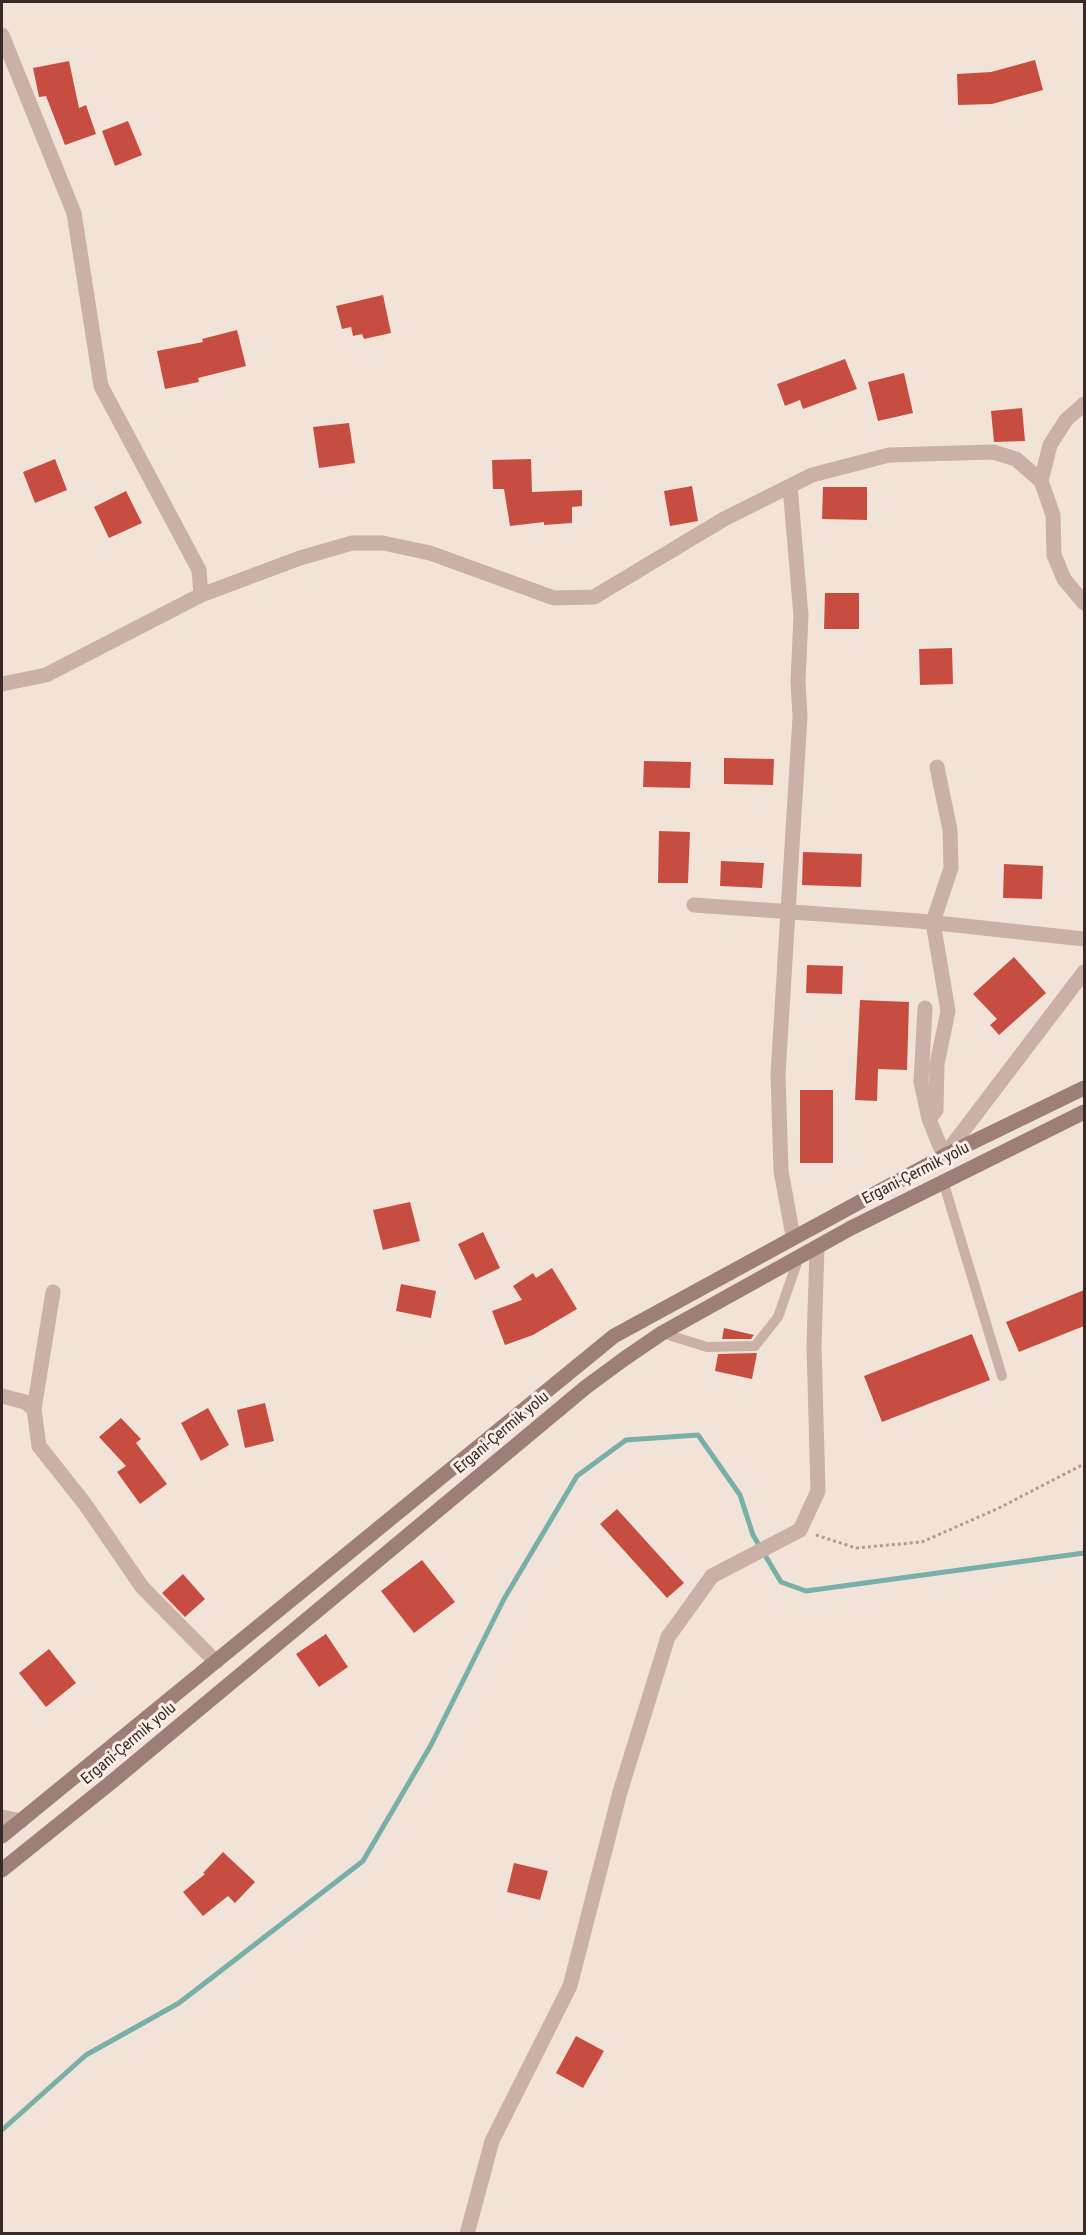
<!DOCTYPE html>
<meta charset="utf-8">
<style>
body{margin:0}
#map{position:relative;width:1086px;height:2235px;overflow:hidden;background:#f2e3d9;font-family:"Roboto Condensed",sans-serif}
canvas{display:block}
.frame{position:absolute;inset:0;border:3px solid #362927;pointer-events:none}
</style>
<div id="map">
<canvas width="1086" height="2235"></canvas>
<div class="frame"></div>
</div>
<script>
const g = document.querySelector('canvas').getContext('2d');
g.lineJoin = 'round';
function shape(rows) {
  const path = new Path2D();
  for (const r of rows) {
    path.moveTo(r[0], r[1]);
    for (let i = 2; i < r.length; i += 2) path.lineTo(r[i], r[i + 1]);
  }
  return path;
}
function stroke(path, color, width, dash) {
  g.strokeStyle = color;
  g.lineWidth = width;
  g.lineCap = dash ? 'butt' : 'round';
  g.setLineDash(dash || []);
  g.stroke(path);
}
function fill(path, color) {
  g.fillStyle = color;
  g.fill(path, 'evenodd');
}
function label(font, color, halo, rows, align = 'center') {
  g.font = font + ' "Roboto Condensed",sans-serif';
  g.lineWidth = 6;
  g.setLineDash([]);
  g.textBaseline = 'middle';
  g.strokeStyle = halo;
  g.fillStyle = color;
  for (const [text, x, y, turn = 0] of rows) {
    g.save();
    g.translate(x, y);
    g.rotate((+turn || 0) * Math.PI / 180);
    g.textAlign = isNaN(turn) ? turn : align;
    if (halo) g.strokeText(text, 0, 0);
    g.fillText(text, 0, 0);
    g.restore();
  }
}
stroke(shape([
 [2,2130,86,2055,179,2003,363,1861,431,1745,504,1599,577,1476,626,1440,698,1435,740,1495,753,1535,781,1582,806,1591,1084,1553]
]), '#78afa9', 5);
fill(shape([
 [1035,60,1043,90,992,104,958,105,957,74,991,72],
 [69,61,79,108,86,105,96,134,65,145,46,96,39,97,33,68],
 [128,121,142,155,115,166,102,131],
 [383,295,391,333,364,339,362,334,353,336,351,327,342,329,336,306],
 [237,330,246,366,198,378,199,382,165,389,157,351,203,342,202,339],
 [845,359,857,389,803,409,800,400,785,406,777,384],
 [904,373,913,413,878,421,868,382],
 [1022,408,1025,441,994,442,991,411],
 [349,423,355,463,319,468,313,427],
 [55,459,67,490,35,503,23,472],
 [531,459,532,492,582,490,582,506,572,507,572,523,544,525,544,522,510,526,504,489,493,489,492,460],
 [692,486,698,521,670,526,664,491],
 [823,487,867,487,867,520,822,519],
 [126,491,142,523,109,538,94,507],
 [825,593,859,593,859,629,824,629],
 [952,648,953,684,920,685,919,649],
 [724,758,774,759,773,785,724,784],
 [644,761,691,762,690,788,643,787],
 [659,831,690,832,688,883,658,883],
 [803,852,862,854,861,887,802,885],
 [721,861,764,863,762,888,720,886],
 [1004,864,1043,866,1042,899,1003,898],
 [1014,957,1046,993,999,1035,990,1025,997,1019,973,994],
 [807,965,843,966,842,994,806,993],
 [860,1000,909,1002,907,1070,878,1069,877,1101,855,1100],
 [800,1090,833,1090,833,1163,800,1163],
 [410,1202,420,1241,383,1250,373,1210],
 [483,1232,500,1268,475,1280,458,1244],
 [552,1268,577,1309,533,1335,505,1345,492,1311,522,1300,513,1286,533,1273,536,1278],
 [401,1284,436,1291,431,1318,396,1311],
 [1084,1290,1084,1326,1019,1352,1006,1322],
 [724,1328,754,1335,751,1339,722,1339],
 [972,1334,990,1380,882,1422,864,1376],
 [757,1353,752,1379,715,1371,718,1354],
 [265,1403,274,1441,245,1448,237,1410],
 [208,1408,229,1445,201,1461,181,1423],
 [121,1418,141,1439,136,1443,167,1484,140,1504,117,1472,126,1466,99,1437],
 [617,1509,684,1583,667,1598,600,1524],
 [422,1560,455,1602,414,1633,381,1591],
 [183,1574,205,1599,185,1617,162,1593],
 [326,1634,348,1667,319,1687,296,1654],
 [49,1649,76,1683,46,1707,19,1673],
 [223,1852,255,1882,235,1903,228,1896,203,1916,183,1892,205,1874,203,1873],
 [514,1863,548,1871,540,1900,507,1892],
 [576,2036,604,2051,583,2088,556,2073]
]), '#c84d41');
stroke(shape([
 [816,1535,856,1548,922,1542,999,1508,1084,1464]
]), '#b69a8f', 3, [3, 3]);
stroke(shape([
 [943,1181,1002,1376],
 [662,1333,707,1347,755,1346,778,1317,799,1257]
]), '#cab0a5', 10);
stroke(shape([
 [2,35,74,213,101,386,199,570,201,595],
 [1041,481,1050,445,1066,420,1084,404],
 [790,486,801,616,798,681,800,717,778,1074,781,1171,793,1236],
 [2,684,46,675,201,595,300,558,352,543,383,543,430,553,554,598,594,597,724,519,812,475,889,455,993,452,1016,459,1041,481,1053,515,1054,555,1064,579,1084,603],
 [694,905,919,921,1084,939],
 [925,1008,921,1082,929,1119,944,1156],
 [929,1119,936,1110,937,1064,948,1011,933,922,951,868,950,830,937,767],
 [53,1292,34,1409,39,1446,85,1504,142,1587,216,1662],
 [2,1396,25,1402,34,1409],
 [2,1817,21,1821],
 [467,2234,492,2141,570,1986,620,1792,668,1637,712,1576,800,1530,818,1491,814,1345,817,1247]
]), '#cab0a5', 15);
stroke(shape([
 [944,1156,1084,972]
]), '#cab0a5', 15);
stroke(shape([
 [2,1836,614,1336,944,1156,1084,1088],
 [2,1870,114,1780,586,1387,624,1359,662,1333,851,1228,1084,1112]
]), '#9e7f77', 15);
label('16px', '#362927', '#faede6', [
 ["Ergani-Çermik yolu",916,1174,-27],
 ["Ergani-Çermik yolu",502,1433,-40],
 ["Ergani-Çermik yolu",129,1744,-40]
]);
</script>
